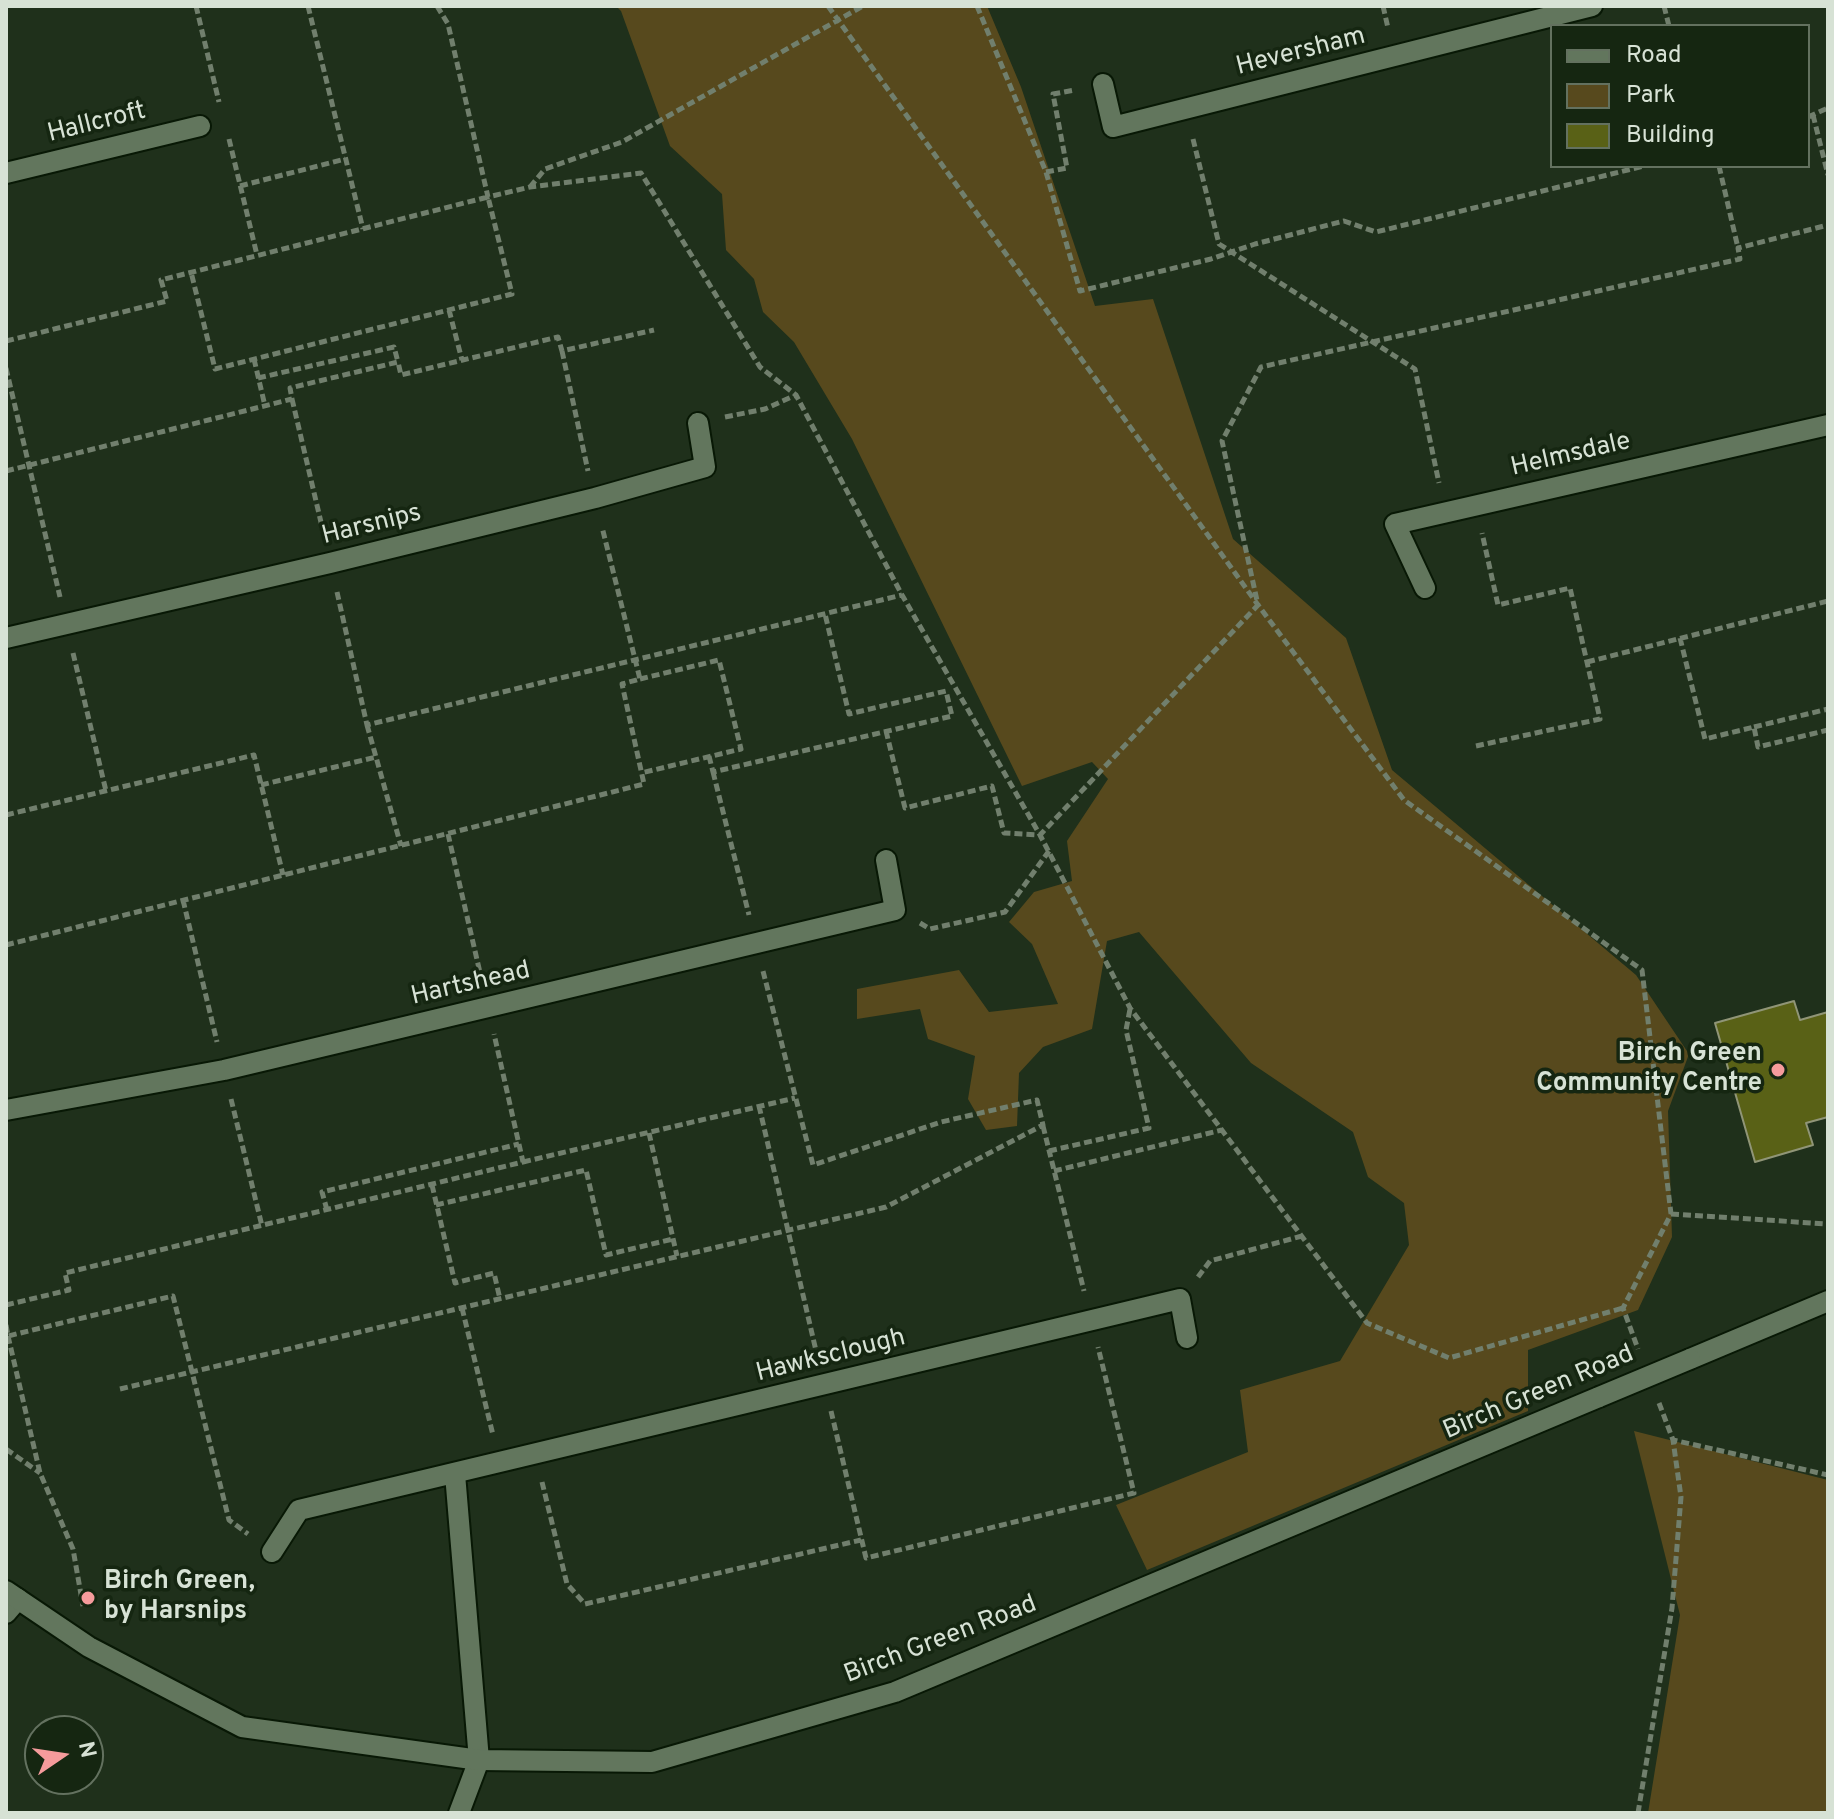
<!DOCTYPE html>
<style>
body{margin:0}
#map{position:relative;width:1834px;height:1819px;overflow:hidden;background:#1f301b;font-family:Overpass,sans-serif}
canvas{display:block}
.frame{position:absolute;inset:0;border:8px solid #d7e2d5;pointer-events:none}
.legend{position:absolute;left:1550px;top:24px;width:260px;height:144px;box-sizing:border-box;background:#152611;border:2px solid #63715f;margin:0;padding:10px 14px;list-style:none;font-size:24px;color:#d7e2d5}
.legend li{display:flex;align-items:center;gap:16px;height:40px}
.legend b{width:40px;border:2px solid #63715f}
.north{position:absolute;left:24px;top:1715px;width:80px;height:80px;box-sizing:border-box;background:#152611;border:2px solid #63715f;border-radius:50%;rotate:77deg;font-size:22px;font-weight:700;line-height:32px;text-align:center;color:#d7e2d5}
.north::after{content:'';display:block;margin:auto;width:28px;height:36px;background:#f59b9c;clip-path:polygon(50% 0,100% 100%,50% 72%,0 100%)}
</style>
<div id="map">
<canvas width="1834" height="1819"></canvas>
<div class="frame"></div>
<ul class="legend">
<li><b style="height:10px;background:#62765d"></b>Road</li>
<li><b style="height:22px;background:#57491d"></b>Park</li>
<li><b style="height:22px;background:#596116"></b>Building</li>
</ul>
<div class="north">N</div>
</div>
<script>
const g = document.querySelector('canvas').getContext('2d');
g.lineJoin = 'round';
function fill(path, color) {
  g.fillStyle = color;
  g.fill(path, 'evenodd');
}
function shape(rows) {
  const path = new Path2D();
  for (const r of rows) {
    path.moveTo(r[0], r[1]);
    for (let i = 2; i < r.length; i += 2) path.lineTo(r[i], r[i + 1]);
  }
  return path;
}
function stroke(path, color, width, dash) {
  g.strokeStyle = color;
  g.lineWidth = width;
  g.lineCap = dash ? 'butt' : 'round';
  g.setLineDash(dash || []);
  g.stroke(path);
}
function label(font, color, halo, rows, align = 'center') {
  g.font = font + ' Overpass,sans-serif';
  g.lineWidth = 7;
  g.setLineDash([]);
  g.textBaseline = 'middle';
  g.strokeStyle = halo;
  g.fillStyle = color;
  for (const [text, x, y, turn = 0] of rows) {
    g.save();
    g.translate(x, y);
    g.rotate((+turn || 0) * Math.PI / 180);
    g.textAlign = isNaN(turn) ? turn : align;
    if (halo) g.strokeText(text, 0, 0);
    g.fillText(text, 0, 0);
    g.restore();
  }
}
fill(shape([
 [616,6,987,6,1021,87,1095,306,1153,299,1233,539,1346,638,1392,770,1636,975,1689,1054,1668,1111,1672,1237,1638,1310,1528,1350,1528,1411,1147,1570,1116,1505,1248,1452,1240,1390,1340,1361,1409,1245,1404,1203,1368,1177,1353,1132,1251,1063,1139,932,1107,941,1092,1029,1043,1047,1019,1073,1017,1126,986,1130,968,1099,975,1056,928,1039,920,1009,857,1019,857,989,959,970,989,1012,1058,1004,1032,944,1009,922,1034,892,1072,881,1067,841,1108,779,1092,762,1022,786,852,439,794,342,763,312,754,279,726,250,722,194,670,146,621,11],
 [1634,1431,1828,1480,1828,1813,1648,1813,1680,1615]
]), '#57491d');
const building = shape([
 [1794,1001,1800,1020,1828,1012,1828,1117,1806,1123,1813,1145,1755,1162,1715,1023,1794,1001]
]);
fill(building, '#596116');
stroke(building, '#909577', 2);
const minor = shape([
 [1103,84,1113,127,1592,6],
 [6,173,200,126],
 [1425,588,1395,524,1828,425],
 [6,638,330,563,595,498,705,467,698,423],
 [6,1110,224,1070,895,910,886,860],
 [455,1474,479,1760,459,1813],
 [272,1552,299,1510,1180,1299,1187,1338],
 [6,1613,18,1599]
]);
const tertiary = shape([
 [1690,1359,1828,1301],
 [6,1591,89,1647,242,1727,479,1760,652,1762,895,1692,1599,1397]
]);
stroke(minor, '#081805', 24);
stroke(tertiary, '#081805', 24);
stroke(shape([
 [196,6,219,102],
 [308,6,363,229],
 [437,6,448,24,488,197,530,187,641,173,760,367,796,395,902,595,1040,835,1130,1008,1367,1323,1449,1358,1623,1308],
 [828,6,1258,605,1404,800,1642,970,1671,1214,1623,1308,1638,1349],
 [977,6,1046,172,1080,291,1211,259,1255,244,1344,221,1376,232,1644,166],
 [1383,6,1388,28],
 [1664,6,1669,26],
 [1813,115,1828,175],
 [1808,117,1828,108],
 [229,139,257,255],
 [1193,139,1219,244,1415,369,1439,483],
 [1719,166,1738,248],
 [1046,172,1067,168,1053,94,1075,90],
 [240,186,345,159],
 [530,187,545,169,622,142,863,6],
 [449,310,462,360],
 [6,341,167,301,161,280,488,197,512,294,215,369,191,272],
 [562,351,588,471],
 [254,359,265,406],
 [6,368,60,597],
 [258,378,394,347,398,362],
 [292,399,324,535],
 [725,417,765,409,796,395],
 [6,471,292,399,290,388,398,362,401,375,558,337,562,351,654,330],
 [337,592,367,725,902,595],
 [1680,638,1705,739,1754,727,1758,747,1828,730],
 [73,653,106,791],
 [1587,662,1828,601],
 [640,679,719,660,741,749,641,773],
 [367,725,401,846],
 [1754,727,1828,709],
 [886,731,905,808,992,786,1004,833,1040,835,1258,605,1222,441,1261,367,1740,259,1738,248,1828,225],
 [1476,746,1600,719,1570,588,1498,605,1482,533],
 [709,756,713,772,952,716,946,691,849,714,825,614],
 [713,772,749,915],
 [261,785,376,757],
 [6,815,254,755,283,875],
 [448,834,481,977],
 [183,900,217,1042],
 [920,923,930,929,1005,912,1049,851],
 [6,945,644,784,622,684,640,679,602,527],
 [231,1099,262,1226],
 [759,1106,817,1355],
 [1043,1126,1084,1291],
 [649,1133,677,1256],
 [1049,1151,1149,1128,1126,1030,1130,1009],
 [523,1162,795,1098],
 [1054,1171,1222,1130],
 [432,1185,455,1283,494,1273,500,1299],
 [436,1205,586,1170,606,1255,673,1239],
 [327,1210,322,1192,519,1144],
 [1671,1214,1828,1224],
 [1198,1277,1210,1261,1302,1236],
 [6,1305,69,1290,65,1273,523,1162,494,1034],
 [462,1308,493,1435],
 [6,1325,8,1336,173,1296,229,1520,248,1534],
 [8,1336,40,1473,73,1549,83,1606],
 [120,1389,886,1207,1043,1125,1037,1100,941,1122,813,1165,763,971],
 [1659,1403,1673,1440,1828,1475],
 [831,1411,866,1558,1134,1493,1098,1347],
 [6,1449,40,1473],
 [542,1482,567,1584,585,1604,861,1540],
 [1638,1813,1672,1608,1681,1497,1673,1440]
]), '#717f6d', 5, [8, 4]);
stroke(minor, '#62765d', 20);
stroke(tertiary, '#62765d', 20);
const tertiaryBridge = shape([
 [1599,1397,1690,1359]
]);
stroke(tertiaryBridge, '#081805', 24, []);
stroke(tertiaryBridge, '#62765d', 20);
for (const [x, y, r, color] of [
 [1778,1070,8,"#f59b9c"],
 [88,1598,8,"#f59b9c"]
]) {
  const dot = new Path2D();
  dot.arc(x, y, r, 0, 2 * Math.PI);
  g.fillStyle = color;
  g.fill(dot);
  stroke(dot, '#152611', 3);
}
label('26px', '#d7e2d5', '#152611', [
 ["Heversham",1301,53,-14],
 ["Hallcroft",97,124,-14],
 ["Helmsdale",1571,456,-13],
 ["Harsnips",372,526,-14],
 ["Hartshead",471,985,-13],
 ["Hawksclough",831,1357,-14],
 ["Birch Green Road",1539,1394,-23],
 ["Birch Green Road",941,1641,-21]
]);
label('bold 26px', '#d7e2d5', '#152611', [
 ["Birch Green",1762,1055],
 ["Community Centre",1762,1085],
 ["Birch Green,",104,1583,"left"],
 ["by Harsnips",104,1613,"left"]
], 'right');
</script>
